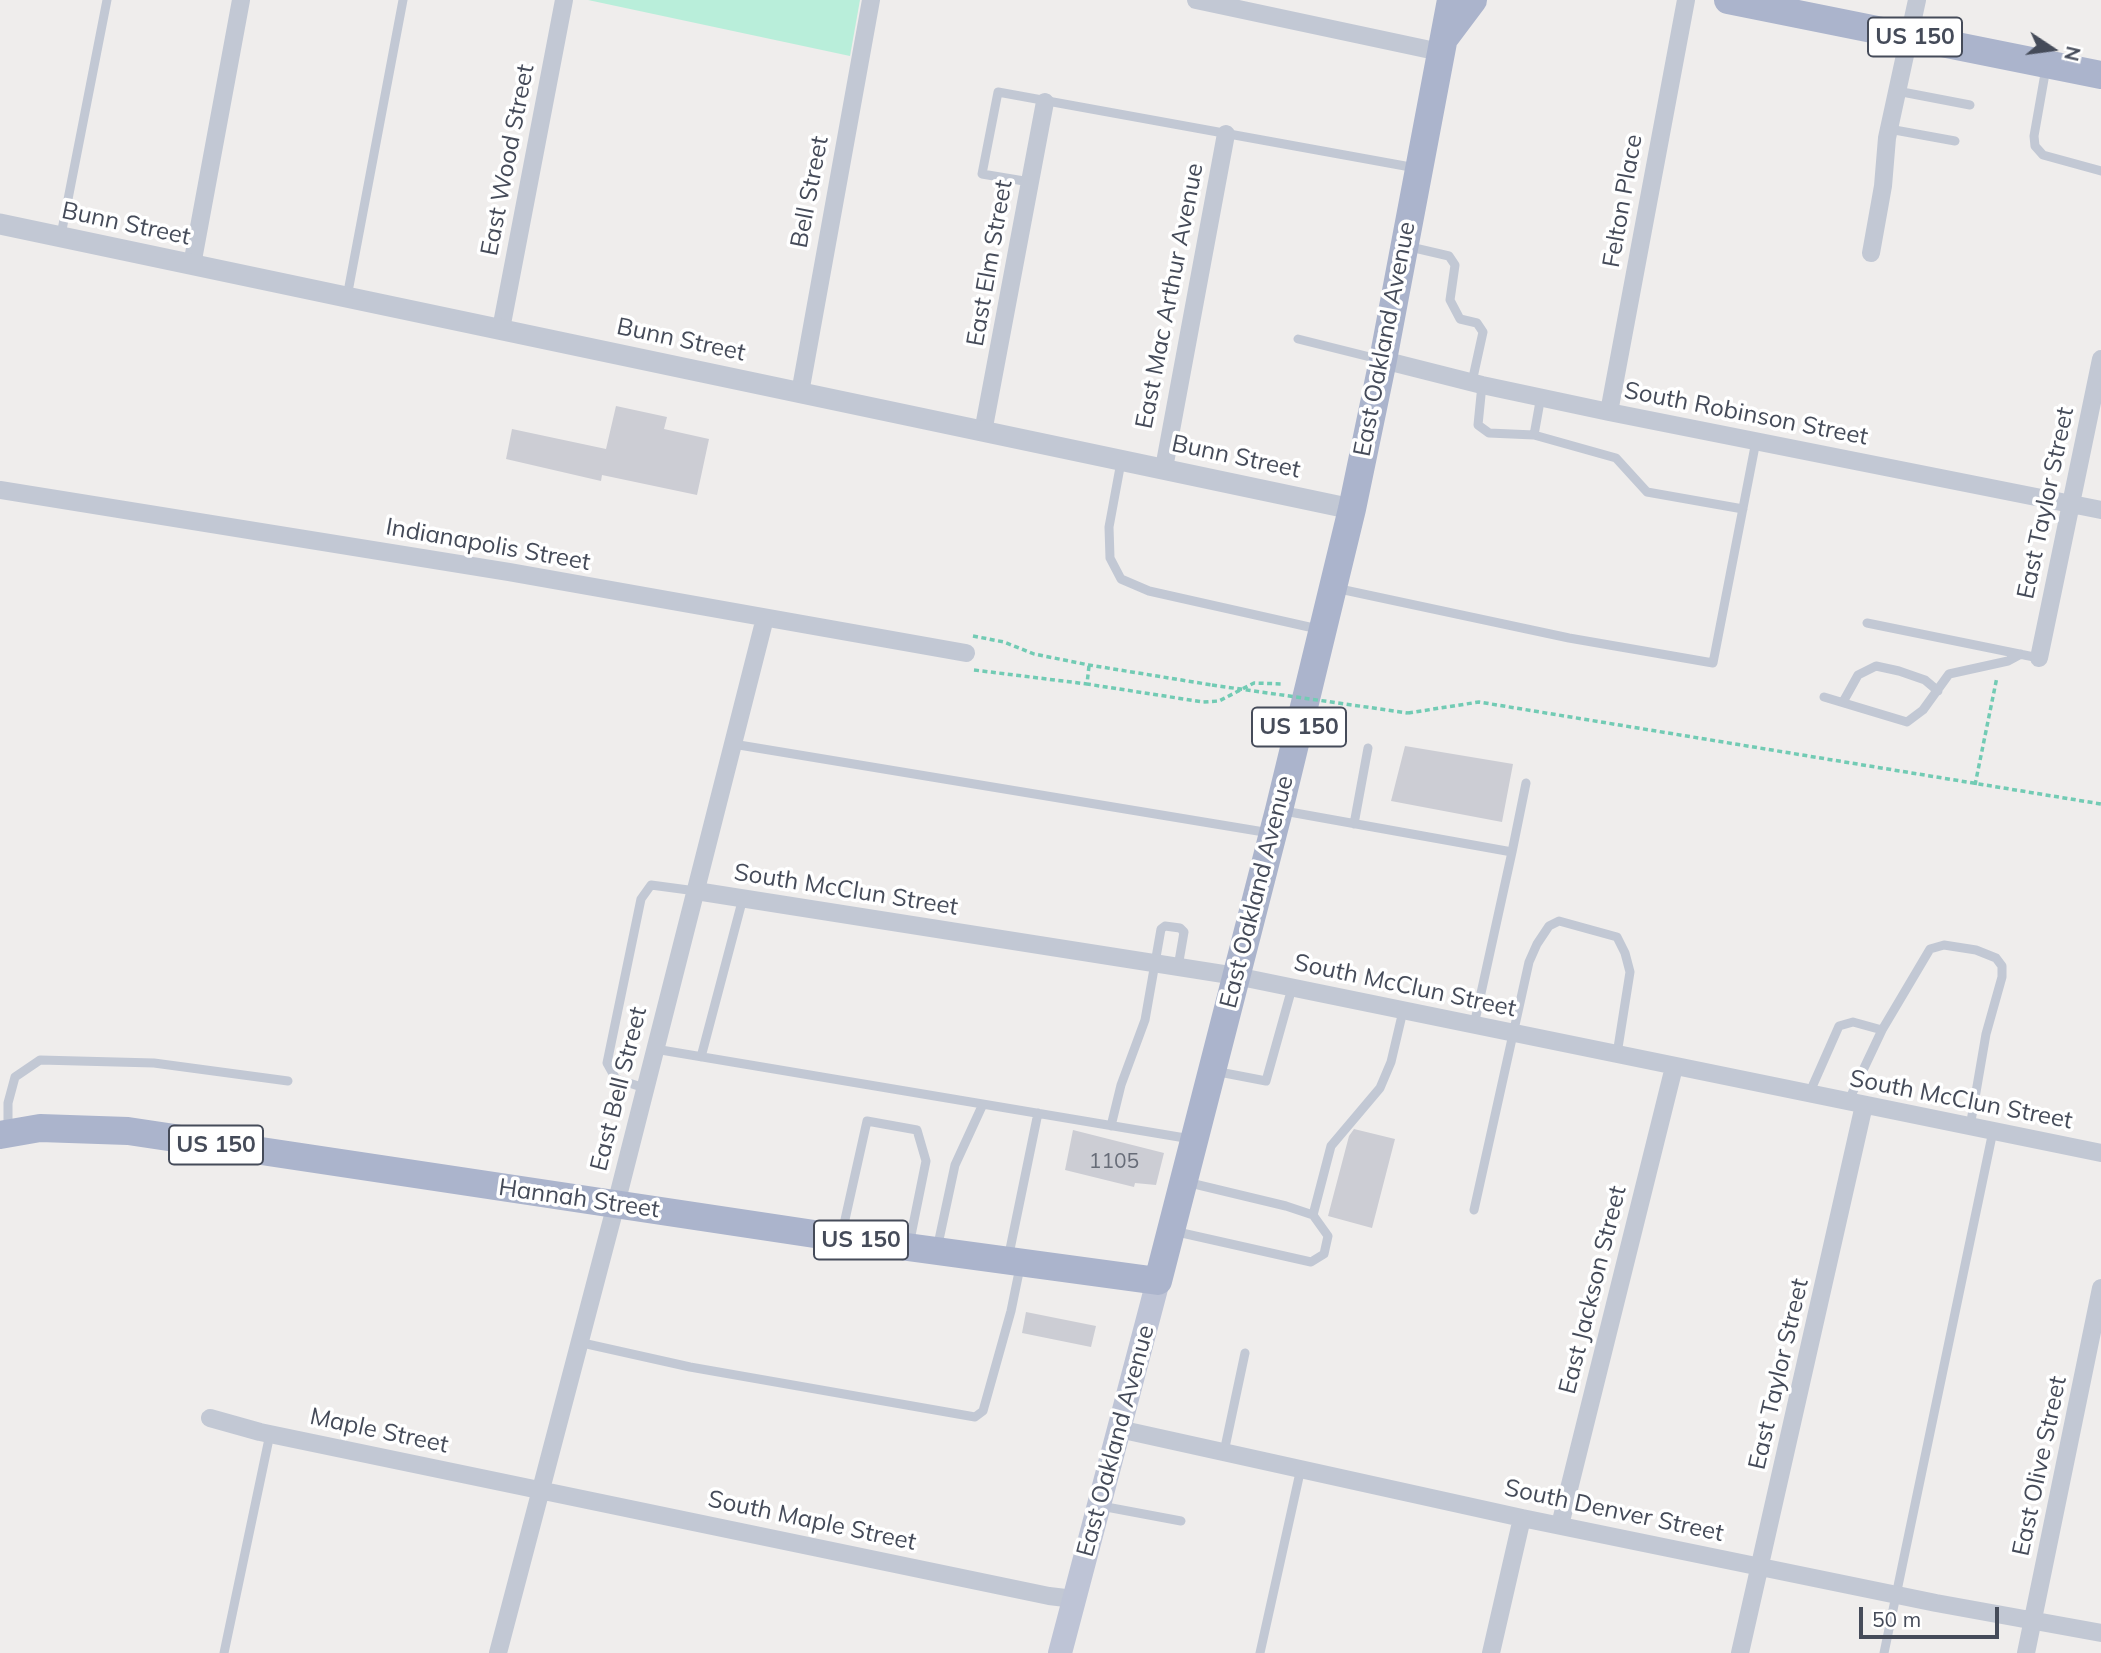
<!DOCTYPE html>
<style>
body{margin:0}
#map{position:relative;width:2101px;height:1653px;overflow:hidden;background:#efedec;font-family:Mulish,sans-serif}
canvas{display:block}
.north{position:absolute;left:2017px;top:14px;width:70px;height:70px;-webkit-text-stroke:5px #fff;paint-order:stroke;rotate:103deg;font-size:19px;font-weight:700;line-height:28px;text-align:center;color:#454b59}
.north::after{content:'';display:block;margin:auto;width:24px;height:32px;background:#454b59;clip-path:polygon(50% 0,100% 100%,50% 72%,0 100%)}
.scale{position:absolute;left:1859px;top:1607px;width:140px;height:32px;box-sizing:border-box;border:4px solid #454b59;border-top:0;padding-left:9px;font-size:21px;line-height:24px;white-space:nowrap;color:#454b59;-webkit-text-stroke:5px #fff;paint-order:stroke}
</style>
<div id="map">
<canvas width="2101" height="1653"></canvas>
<div class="north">N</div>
<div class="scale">50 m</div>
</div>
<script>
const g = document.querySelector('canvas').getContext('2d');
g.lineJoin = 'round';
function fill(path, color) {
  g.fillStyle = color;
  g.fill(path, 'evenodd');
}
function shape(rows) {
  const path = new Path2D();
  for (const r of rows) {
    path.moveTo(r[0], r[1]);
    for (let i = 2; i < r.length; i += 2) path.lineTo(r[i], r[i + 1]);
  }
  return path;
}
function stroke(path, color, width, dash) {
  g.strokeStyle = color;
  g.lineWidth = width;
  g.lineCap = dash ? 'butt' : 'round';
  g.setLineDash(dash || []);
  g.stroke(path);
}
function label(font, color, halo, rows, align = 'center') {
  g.font = font + ' Mulish,sans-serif';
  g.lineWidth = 7;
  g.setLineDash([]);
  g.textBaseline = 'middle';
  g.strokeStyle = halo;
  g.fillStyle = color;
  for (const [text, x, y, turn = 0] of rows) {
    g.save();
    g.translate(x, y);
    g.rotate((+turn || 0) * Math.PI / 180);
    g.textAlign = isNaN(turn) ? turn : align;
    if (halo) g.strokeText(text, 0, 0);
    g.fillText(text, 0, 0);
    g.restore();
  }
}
fill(shape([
 [588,0,860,0,850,56]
]), '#b9eeda');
fill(shape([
 [616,406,667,417,664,429,709,439,697,495,602,475,601,481,506,459,512,429,606,449],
 [1405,746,1513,764,1502,822,1391,801],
 [1354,1129,1395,1139,1372,1228,1328,1216,1349,1136],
 [1073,1130,1164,1153,1156,1185,1135,1183,1134,1187,1065,1170],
 [1026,1312,1096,1326,1091,1347,1022,1333]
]), '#cccdd4');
stroke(shape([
 [973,636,1004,642,1034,654,1089,665,1212,685],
 [1089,666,1087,684,1203,702,1219,701,1254,683,1284,684],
 [974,670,1087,684],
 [1408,713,1479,702,2101,804],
 [1975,785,1997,677]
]), '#72cbb4', 3.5, [5, 3.5]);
stroke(shape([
 [2046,68,2034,136,2035,146,2043,155,2101,171],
 [1897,91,1970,105],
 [1889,129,1955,141],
 [1030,182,982,174,998,92,1416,168],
 [61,235,107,0],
 [1406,246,1449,256,1455,265,1450,300,1460,319,1477,323,1483,332,1472,382],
 [347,297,403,0],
 [1298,339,1378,359],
 [1482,385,1478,425,1489,433,1534,435],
 [1541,396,1534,435,1616,458,1647,492,1743,509],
 [1121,462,1109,527,1110,558,1121,579,1149,591,1318,629],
 [1335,588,1569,638,1713,663,1756,441],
 [1867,623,2039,658],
 [1824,697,1907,722,1923,710,1949,674,2008,661,2021,654],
 [1843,702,1858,675,1876,666,1899,671,1925,680,1938,691],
 [733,744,1270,833],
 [1284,811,1512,852,1474,1025],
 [1354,824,1368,748],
 [1512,852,1526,783],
 [655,1049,1191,1139],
 [701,1057,743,898],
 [1214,1071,1266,1081,1292,988],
 [645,1088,616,1079,607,1063,641,899,651,885,696,891],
 [1809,1094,1839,1026,1853,1022,1882,1030],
 [1848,1102,1882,1030,1930,949,1944,945,1976,950,1996,958,2002,966,2002,977,1986,1034,1970,1127],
 [1111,1126,1121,1085,1145,1020,1161,929,1165,926,1180,928,1184,932,1178,967],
 [8,1128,8,1103,15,1077,40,1060,154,1063,288,1081],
 [1474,1210,1529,962,1537,944,1549,926,1559,921,1617,937,1625,953,1630,972,1617,1054],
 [1313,1215,1331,1146,1380,1088,1391,1062,1403,1011],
 [1173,1231,1311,1262,1324,1254,1328,1236,1313,1215,1286,1206,1186,1182],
 [842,1233,867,1121,917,1130,926,1161,909,1245],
 [937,1249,955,1165,983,1104],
 [1008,1259,1038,1113],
 [578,1342,690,1367,975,1417,983,1411,1011,1311,1020,1267],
 [1224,1452,1245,1353],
 [1101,1506,1181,1521],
 [224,1653,270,1434],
 [1260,1653,1301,1468],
 [1884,1653,1993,1131]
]), '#c2c8d4', 9);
stroke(shape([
 [1196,0,1440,52],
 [1871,253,1883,186,1887,138,1917,0],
 [192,265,241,0],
 [501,329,564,0],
 [1383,360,1482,385,1609,412,2101,510],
 [800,393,871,0],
 [1609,412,1686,0],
 [983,432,1045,102],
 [1164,468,1226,134],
 [0,490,509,572,966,653],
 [2039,658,2101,359],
 [696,891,1236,976,2101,1153],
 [210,1418,260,1432,1049,1596,1074,1599],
 [1119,1429,1522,1518,1936,1603,2101,1633],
 [1560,1525,1674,1067],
 [498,1653,616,1204,765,618],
 [1491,1653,1522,1518],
 [1740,1653,1864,1105],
 [2026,1653,2101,1288]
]), '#c2c8d4', 18);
stroke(shape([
 [0,224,1352,509]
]), '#c2c8d4', 21);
stroke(shape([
 [1060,1653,1158,1281]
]), '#bec4d6', 24);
stroke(shape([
 [1728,0,2101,75],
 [1446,36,1473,0],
 [0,1135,40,1128,128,1131,841,1238,1158,1281,1279,810,1352,509,1383,360,1451,0]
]), '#abb4cc', 28);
stroke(shape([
 [1212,685,1408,713]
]), '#72cbb4', 3.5, [5, 3.5]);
label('21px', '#676c78', null, [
 ["1105",1114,1162]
]);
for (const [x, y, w] of [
 [1915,37,94],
 [1299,727,94],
 [216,1145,94],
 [861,1240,94]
]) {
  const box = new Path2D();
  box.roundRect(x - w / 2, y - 19.5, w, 39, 5);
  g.fillStyle = '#fff';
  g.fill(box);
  stroke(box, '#454b59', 2);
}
label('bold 23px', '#454b59', null, [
 ["US 150",1915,37],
 ["US 150",1299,727],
 ["US 150",216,1145],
 ["US 150",861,1240]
]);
label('24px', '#454b59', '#fff', [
 ["East Wood Street",508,160,-79],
 ["Bell Street",810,192,-79],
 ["Felton Place",1623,201,-80],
 ["Bunn Street",126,224,12],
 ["East Elm Street",990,263,-80],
 ["East Mac Arthur Avenue",1170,296,-79],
 ["East Oakland Avenue",1385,339,-79],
 ["Bunn Street",681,340,12],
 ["South Robinson Street",1746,414,11],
 ["Bunn Street",1236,457,12],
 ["East Taylor Street",2046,503,-78],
 ["Indianapolis Street",488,545,10],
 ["South McClun Street",846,890,9],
 ["East Oakland Avenue",1257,892,-76],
 ["South McClun Street",1405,986,12],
 ["East Bell Street",619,1089,-76],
 ["South McClun Street",1961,1100,11],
 ["Hannah Street",579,1199,8],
 ["East Jackson Street",1593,1290,-76],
 ["East Taylor Street",1779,1374,-77],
 ["Maple Street",379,1431,12],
 ["East Oakland Avenue",1116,1441,-75],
 ["East Olive Street",2040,1466,-78],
 ["South Denver Street",1614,1511,12],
 ["South Maple Street",812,1521,12]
]);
</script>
